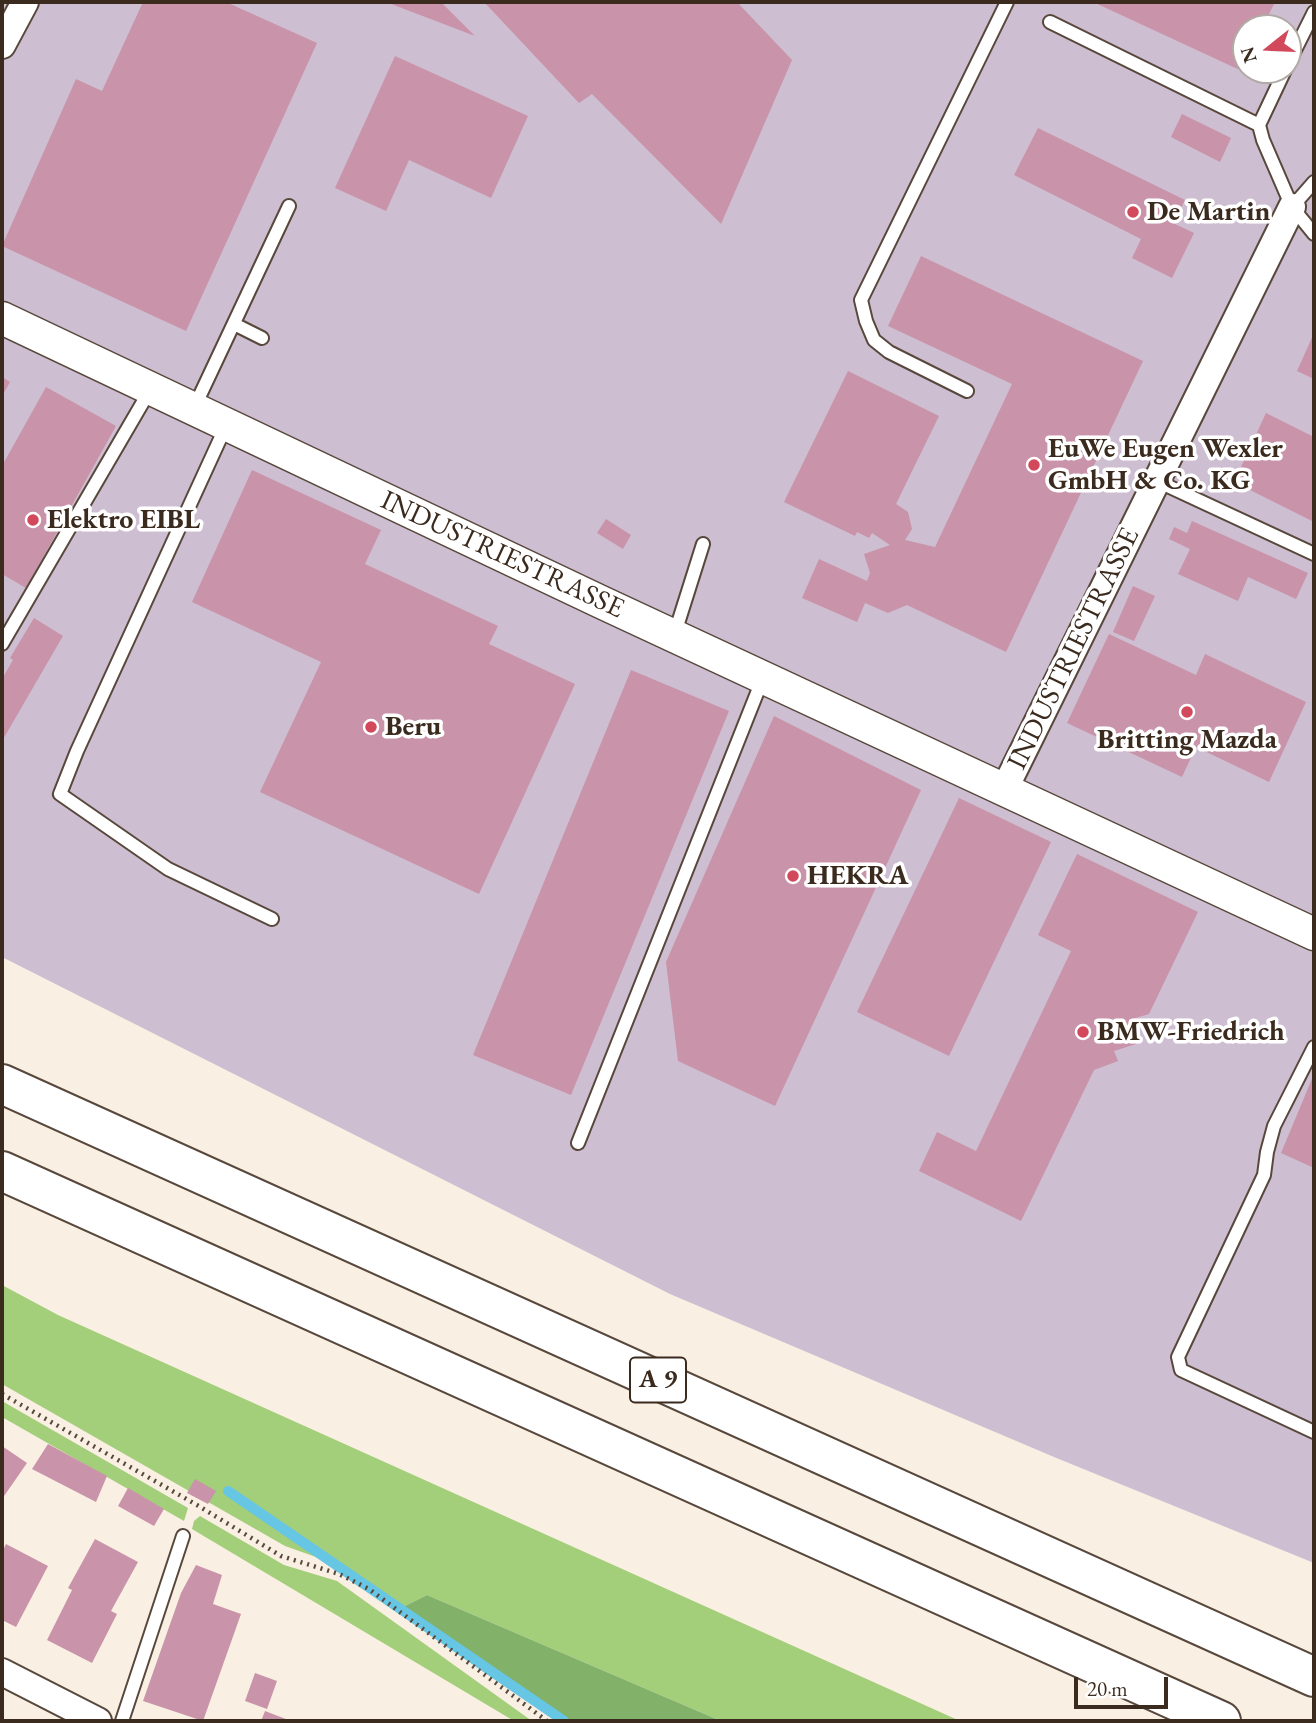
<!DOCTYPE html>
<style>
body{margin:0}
#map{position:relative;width:1316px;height:1723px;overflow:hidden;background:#faefe3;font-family:"EB Garamond",serif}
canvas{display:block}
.frame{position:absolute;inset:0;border:4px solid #3b2a1e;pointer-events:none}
.north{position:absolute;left:1232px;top:14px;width:70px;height:70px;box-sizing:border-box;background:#fff;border:2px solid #b1aaa5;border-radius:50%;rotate:252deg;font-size:19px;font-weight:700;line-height:28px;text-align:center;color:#3b2a1e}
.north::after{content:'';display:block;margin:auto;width:24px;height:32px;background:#d1495b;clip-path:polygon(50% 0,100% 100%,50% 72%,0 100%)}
.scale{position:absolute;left:1074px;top:1677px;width:94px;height:32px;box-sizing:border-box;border:4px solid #3b2a1e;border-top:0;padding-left:9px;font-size:21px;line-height:24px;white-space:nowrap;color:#3b2a1e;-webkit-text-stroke:5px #fff;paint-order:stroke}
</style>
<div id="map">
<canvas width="1316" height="1723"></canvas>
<div class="frame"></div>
<div class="north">N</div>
<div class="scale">20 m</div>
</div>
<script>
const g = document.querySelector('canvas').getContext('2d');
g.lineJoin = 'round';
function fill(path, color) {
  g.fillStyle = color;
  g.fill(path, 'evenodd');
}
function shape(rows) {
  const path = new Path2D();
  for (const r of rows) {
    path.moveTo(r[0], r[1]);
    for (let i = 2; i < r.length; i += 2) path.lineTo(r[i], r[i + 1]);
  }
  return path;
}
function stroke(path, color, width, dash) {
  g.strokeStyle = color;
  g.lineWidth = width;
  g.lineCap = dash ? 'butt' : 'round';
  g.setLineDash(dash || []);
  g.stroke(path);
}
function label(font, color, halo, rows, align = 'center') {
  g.font = font + ' "EB Garamond",serif';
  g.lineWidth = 7;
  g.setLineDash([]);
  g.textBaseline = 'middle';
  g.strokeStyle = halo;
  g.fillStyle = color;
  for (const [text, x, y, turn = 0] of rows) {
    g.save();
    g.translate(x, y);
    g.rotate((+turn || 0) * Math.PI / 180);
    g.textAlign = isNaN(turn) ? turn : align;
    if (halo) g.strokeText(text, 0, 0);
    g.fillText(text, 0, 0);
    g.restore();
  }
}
fill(shape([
 [2,2,1314,2,1314,1563,1054,1457,670,1294,2,957],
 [1246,28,1288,28,1288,70,1246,70]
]), '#cebed1');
fill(shape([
 [2,1285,58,1315,960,1721,721,1721,427,1595,403,1607,344,1567,285,1546,2,1384],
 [2,1401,188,1508,184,1521,2,1417],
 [200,1516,284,1565,337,1581,532,1721,514,1721,192,1529,194,1521]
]), '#a3ce7a');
fill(shape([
 [427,1595,721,1721,571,1721,403,1607]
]), '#82b16a');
stroke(shape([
 [228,1491,564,1721]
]), '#66c6e4', 10);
fill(shape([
 [143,2,226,2,317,43,186,331,2,246,76,79,102,91],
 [386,2,441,2,475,36],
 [484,2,737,2,792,60,721,224,592,94,579,103],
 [1093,2,1275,2,1262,28,1246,28,1246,63,1242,71],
 [395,56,528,116,491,198,409,160,386,211,335,188],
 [1182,114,1231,138,1220,162,1171,137],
 [1038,128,1185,200,1173,223,1194,233,1172,278,1132,258,1141,239,1014,175],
 [921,256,1143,361,1006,652,907,605,888,613,865,603,857,622,802,598,819,559,867,581,870,573,864,554,890,545,872,533,869,538,857,532,855,536,784,502,848,371,939,416,896,504,908,512,912,529,905,540,935,547,1012,384,888,326],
 [1314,333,1314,379,1297,371],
 [2,377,10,382,2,396],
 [46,387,116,426,26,588,2,574,2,466],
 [1266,413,1314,437,1314,522,1234,482],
 [252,470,381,530,365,564,498,626,489,644,575,684,479,894,260,792,321,662,192,602],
 [606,519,631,535,623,549,597,533],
 [1192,521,1308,573,1296,599,1248,577,1238,601,1178,574,1190,549,1169,539,1174,527,1187,533],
 [1133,586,1155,596,1134,641,1113,632],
 [34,618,63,636,2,741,2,679,13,660,10,658],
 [1109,634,1196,675,1205,654,1306,702,1269,782,1196,747,1182,777,1067,723],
 [631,670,729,711,571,1095,473,1055],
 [774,716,921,790,775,1106,678,1061,666,962],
 [959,798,1051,842,949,1056,857,1012],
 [1077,854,1198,912,1149,1014,1129,1020,1136,1044,1114,1051,1118,1061,1094,1070,1021,1221,919,1171,937,1132,976,1151,1071,951,1038,935],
 [1314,1074,1314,1168,1281,1153],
 [48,1444,107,1476,96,1502,32,1469],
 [2,1446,27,1463,2,1499],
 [195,1479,216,1491,208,1504,187,1493],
 [128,1488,164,1509,154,1526,118,1506],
 [95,1539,138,1562,111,1611,117,1614,92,1663,47,1640,72,1590,68,1588],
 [6,1544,48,1566,16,1627,2,1620,2,1552],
 [196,1565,222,1575,213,1604,241,1614,203,1721,143,1701,181,1593],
 [255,1673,277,1681,267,1709,245,1701],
 [265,1711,291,1721,261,1721]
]), '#c993a9');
const service = shape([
 [1050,22,1259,125],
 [1288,64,1314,12],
 [1285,70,1259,125,1263,140,1292,207,1314,234],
 [1292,207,1314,182],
 [234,324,262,338],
 [967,391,889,352,874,340,866,321,861,300,1007,2],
 [194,408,289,206],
 [226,426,77,751,60,794,168,869,272,919],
 [1157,481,1314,554],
 [674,636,703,544],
 [2,644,150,390],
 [1314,1047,1274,1126,1267,1152,1264,1175,1178,1357,1181,1370,1314,1432],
 [578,1143,763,678],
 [122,1721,183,1536]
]);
const minor = shape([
 [2,45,25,2],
 [1004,790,1292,207],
 [2,1672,98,1721]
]);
const tertiary = shape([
 [2,318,601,602,1314,934]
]);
const motorway = shape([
 [2,1084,1314,1677],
 [2,1171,1221,1721]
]);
stroke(service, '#58483c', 16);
stroke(minor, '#58483c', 30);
stroke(tertiary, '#58483c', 35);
stroke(motorway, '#58483c', 42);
stroke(shape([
 [2,1394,197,1505,281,1556,339,1574,369,1589,547,1721]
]), '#58483c', 4.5, [2, 5]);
stroke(service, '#fff', 12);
stroke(minor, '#fff', 26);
stroke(tertiary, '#fff', 32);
stroke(motorway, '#fff', 38);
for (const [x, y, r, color] of [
 [1133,212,7,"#d1495b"],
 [1034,465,7,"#d1495b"],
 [33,520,7,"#d1495b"],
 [1187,712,7,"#d1495b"],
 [371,727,7,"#d1495b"],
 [793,876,7,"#d1495b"],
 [1083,1032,7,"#d1495b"]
]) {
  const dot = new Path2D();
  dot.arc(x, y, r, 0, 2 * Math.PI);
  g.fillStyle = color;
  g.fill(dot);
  stroke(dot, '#fff', 2.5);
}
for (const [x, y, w] of [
 [658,1380,56]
]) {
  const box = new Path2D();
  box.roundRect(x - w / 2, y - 22.5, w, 45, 5);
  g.fillStyle = '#fff';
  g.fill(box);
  stroke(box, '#3b2a1e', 2);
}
label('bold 26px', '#3b2a1e', null, [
 ["A 9",658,1380]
]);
label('bold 28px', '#3b2a1e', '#fff', [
 ["De Martin",1147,212],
 ["EuWe Eugen Wexler",1048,449],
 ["GmbH & Co. KG",1048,481],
 ["Elektro EIBL",47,520],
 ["Beru",385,727],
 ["Britting Mazda",1187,740,"center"],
 ["HEKRA",807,876],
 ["BMW-Friedrich",1097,1032]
], 'left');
label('28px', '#3b2a1e', '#fff', [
 ["INDUSTRIESTRASSE",502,555,25],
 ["INDUSTRIESTRASSE",1074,649,-64]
]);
</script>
